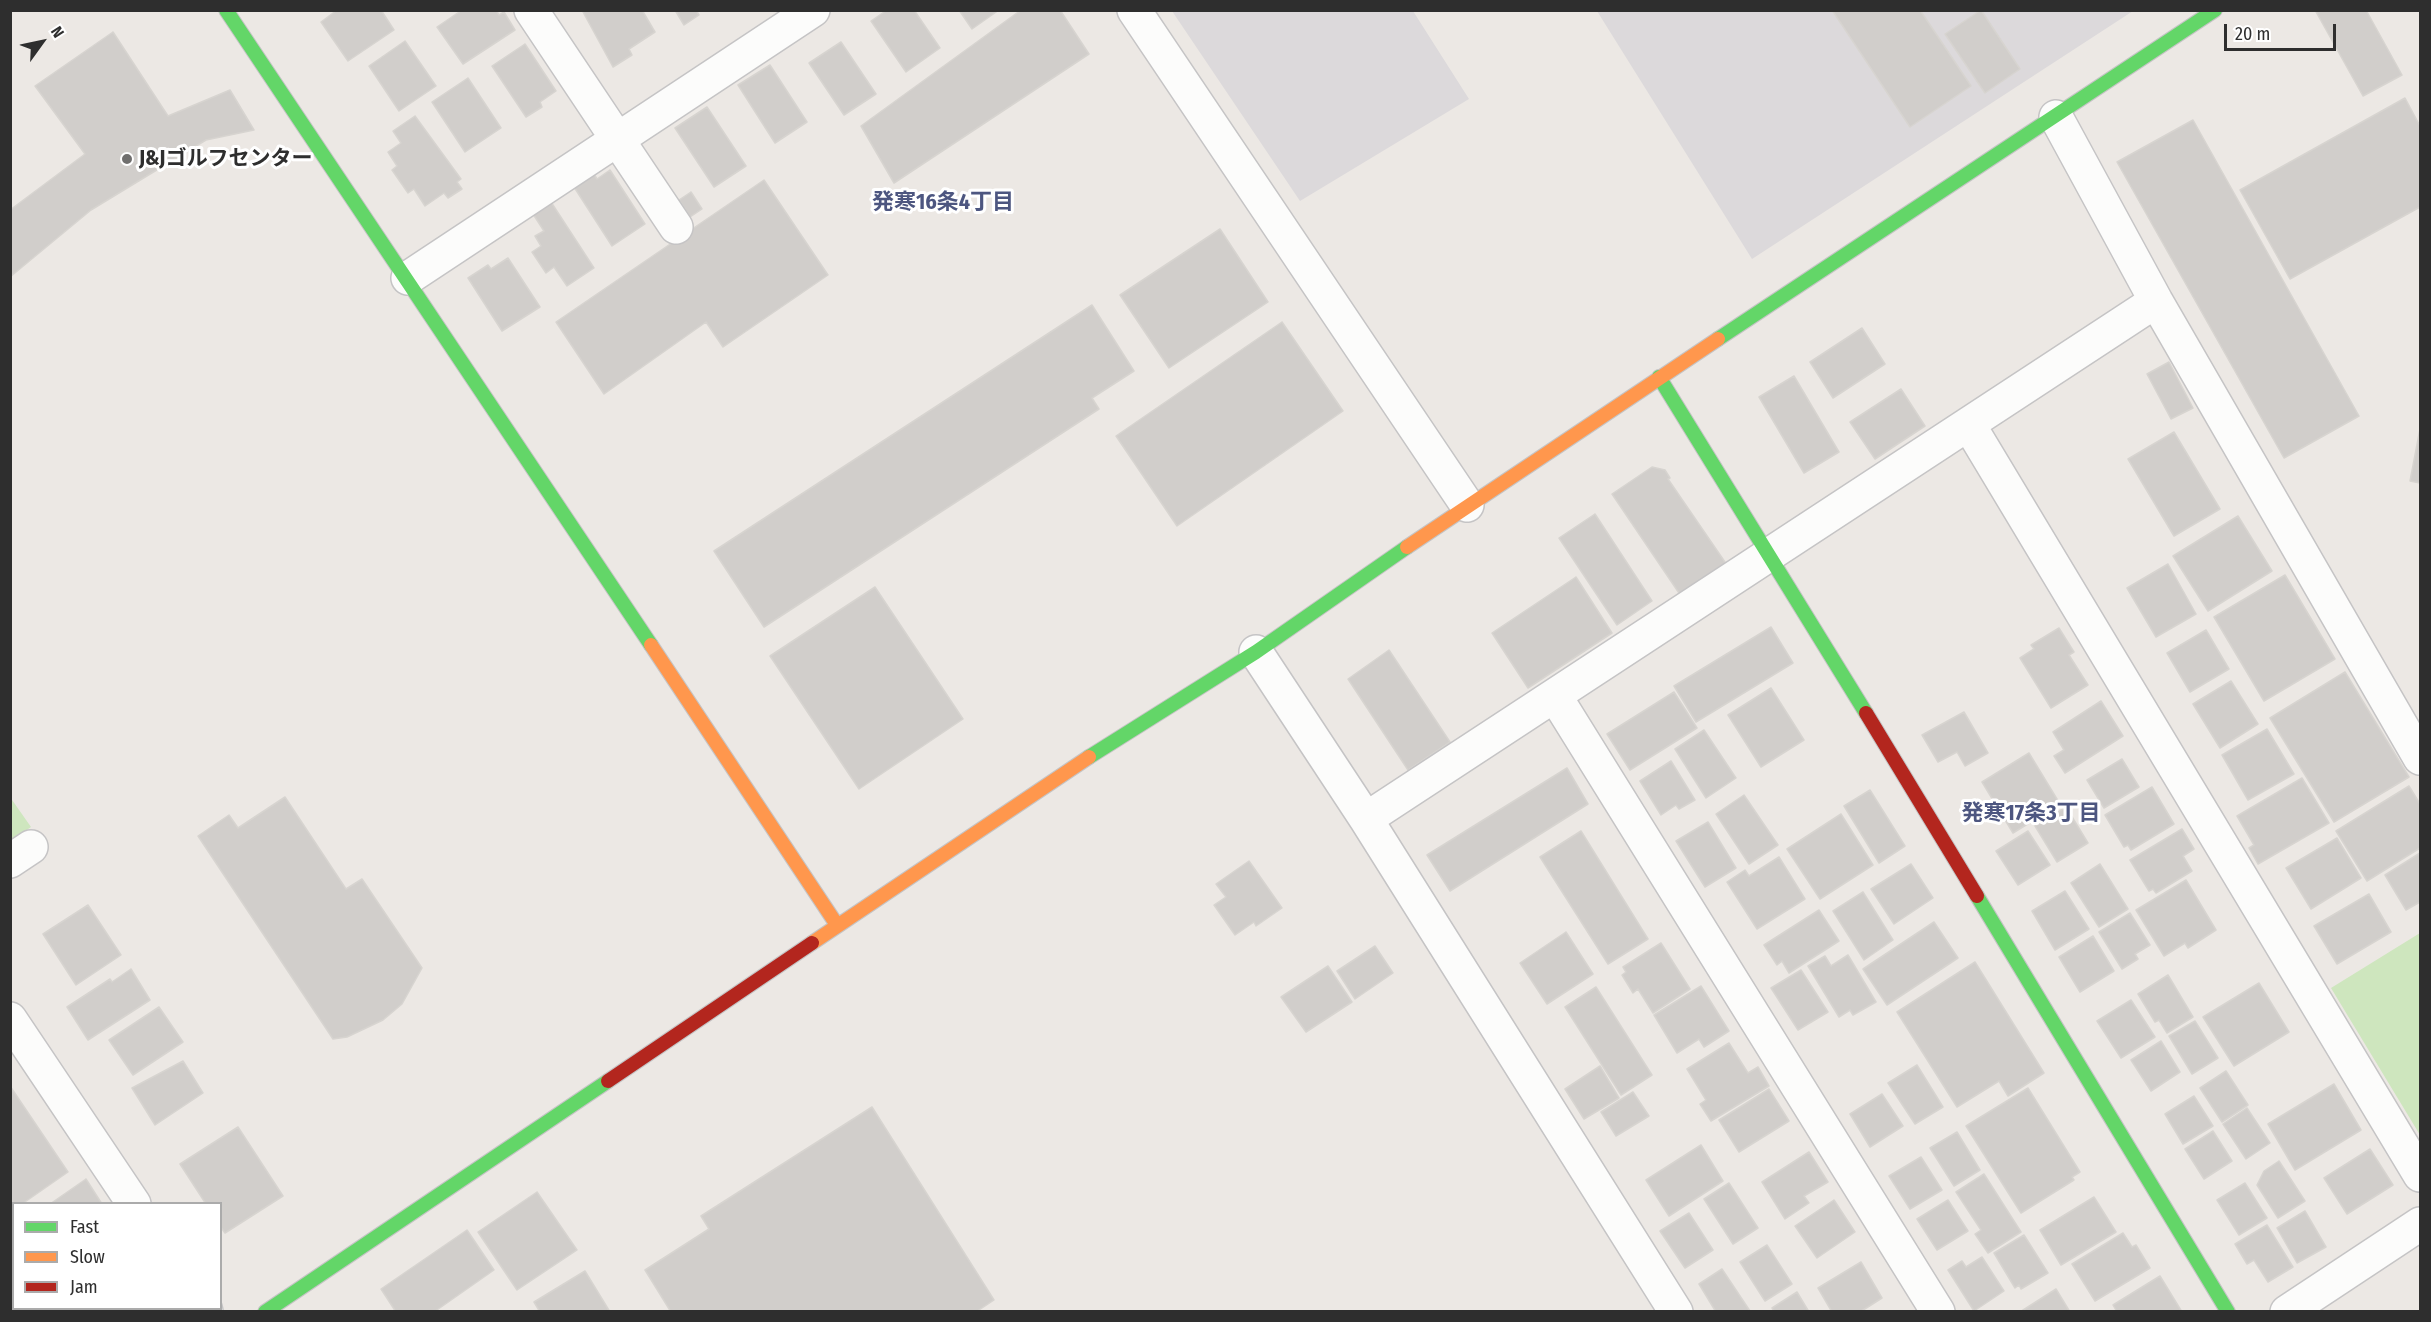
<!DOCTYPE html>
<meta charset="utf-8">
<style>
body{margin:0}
#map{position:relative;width:2431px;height:1322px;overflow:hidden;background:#ece8e4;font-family:"Fira Sans Condensed",sans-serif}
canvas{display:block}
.frame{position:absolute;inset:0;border:12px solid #2e2e2e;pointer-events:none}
.legend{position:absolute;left:12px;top:1202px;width:210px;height:108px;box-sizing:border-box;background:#fff;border:2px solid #ababab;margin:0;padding:8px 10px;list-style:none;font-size:18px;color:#2e2e2e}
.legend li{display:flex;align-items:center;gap:12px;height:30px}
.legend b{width:30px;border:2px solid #ababab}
.north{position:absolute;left:12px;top:12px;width:60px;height:60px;-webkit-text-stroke:4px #fff;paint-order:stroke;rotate:57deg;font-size:16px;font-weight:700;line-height:24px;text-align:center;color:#2e2e2e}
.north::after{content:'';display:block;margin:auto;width:21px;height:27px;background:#2e2e2e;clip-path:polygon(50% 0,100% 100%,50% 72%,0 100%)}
.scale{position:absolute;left:2224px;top:24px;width:112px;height:27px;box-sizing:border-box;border:3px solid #2e2e2e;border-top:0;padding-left:8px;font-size:18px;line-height:21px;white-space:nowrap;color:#2e2e2e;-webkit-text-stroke:4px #fff;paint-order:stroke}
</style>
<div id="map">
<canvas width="2431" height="1322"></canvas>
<div class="frame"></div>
<ul class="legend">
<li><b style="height:8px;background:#63d668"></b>Fast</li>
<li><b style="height:8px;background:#ff974d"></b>Slow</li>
<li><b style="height:8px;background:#b3261e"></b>Jam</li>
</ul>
<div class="north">N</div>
<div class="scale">20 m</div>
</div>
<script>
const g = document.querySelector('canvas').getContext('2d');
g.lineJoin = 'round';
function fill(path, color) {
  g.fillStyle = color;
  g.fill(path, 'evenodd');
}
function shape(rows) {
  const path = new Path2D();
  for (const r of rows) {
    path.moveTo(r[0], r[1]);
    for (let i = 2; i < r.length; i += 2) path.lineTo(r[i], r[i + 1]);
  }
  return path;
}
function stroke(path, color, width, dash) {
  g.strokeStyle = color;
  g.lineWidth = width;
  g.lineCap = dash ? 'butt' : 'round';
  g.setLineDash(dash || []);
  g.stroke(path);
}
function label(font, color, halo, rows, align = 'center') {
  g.font = font + ' "Fira Sans Condensed","Noto Sans JP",sans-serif';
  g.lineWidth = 6;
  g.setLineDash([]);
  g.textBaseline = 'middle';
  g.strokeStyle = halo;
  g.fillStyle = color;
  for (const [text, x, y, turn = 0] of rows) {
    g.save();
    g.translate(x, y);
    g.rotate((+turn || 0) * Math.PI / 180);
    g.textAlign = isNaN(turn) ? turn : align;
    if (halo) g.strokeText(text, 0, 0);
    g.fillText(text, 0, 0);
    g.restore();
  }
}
fill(shape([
 [1172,11,1413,11,1469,99,1300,201],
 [1597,11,2133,11,1752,259]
]), '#dcd9db');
fill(shape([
 [10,797,31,827,11,841,10,841],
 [2420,933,2420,1135,2331,988]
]), '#cee6be');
const building = shape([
 [337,10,381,10,394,30,348,61,321,22,337,10],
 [462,10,496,10,499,15,504,12,515,30,463,64,437,27,462,10],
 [585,10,642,10,655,32,629,49,632,55,613,67,583,12,585,10],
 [675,10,696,10,699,15,684,25,675,10],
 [887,10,914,10,940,48,906,72,871,21,887,10],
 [959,10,999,10,972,29,959,10],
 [1021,10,1060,10,1089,54,894,183,861,126,1021,10],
 [1832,10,1920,10,1971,86,1910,127,1832,10],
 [1981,10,2020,69,1985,93,1945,34,1981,10],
 [2315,10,2366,10,2402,75,2363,96,2315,10],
 [113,32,168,116,230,90,254,130,206,140,91,210,10,277,10,210,85,154,35,86,113,32],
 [405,41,436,86,399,111,369,66,405,41],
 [841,42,876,94,844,115,809,63,841,42],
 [525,44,556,91,540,102,542,107,526,117,492,66,525,44],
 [770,65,807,122,775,143,738,85,770,65],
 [468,78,501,128,465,152,432,102,468,78],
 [2405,98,2420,126,2420,207,2290,279,2240,190,2405,98],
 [707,107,746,166,714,187,675,128,707,107],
 [415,116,461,179,457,182,462,189,448,198,444,193,425,206,414,189,408,193,392,170,397,166,388,152,401,143,393,131,415,116],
 [2193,120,2359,416,2284,458,2117,162,2193,120],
 [610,170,645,224,612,246,574,187,594,174,597,179,610,170],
 [764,180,828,275,723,347,706,322,604,394,556,322,764,180],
 [691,192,702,209,690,217,679,200,691,192],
 [551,202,594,268,567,286,554,267,546,273,532,252,541,246,535,236,544,231,533,214,551,202],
 [1220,229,1268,302,1169,368,1120,295,1220,229],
 [508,258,540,307,502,331,468,278,488,265,491,269,508,258],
 [1092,305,1134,371,1092,398,1099,409,764,627,714,551,1092,305],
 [1282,322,1343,411,1177,526,1116,436,1282,322],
 [1862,328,1885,364,1833,398,1810,362,1862,328],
 [2169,362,2193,408,2171,419,2147,374,2169,362],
 [1794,376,1839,452,1804,473,1759,397,1794,376],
 [1901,389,1925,426,1875,459,1850,422,1901,389],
 [2420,429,2420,483,2410,481,2420,429],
 [2174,432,2220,509,2174,536,2128,459,2174,432],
 [1652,467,1665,470,1670,478,1668,479,1727,565,1681,596,1612,494,1652,467],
 [1595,514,1652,601,1617,625,1559,538,1595,514],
 [2238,516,2272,571,2208,611,2173,556,2238,516],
 [2168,564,2196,614,2156,637,2127,588,2168,564],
 [2285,575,2335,659,2264,701,2214,617,2285,575],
 [1576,577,1612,633,1528,688,1492,633,1576,577],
 [875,587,963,719,859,789,770,656,875,587],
 [1771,627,1793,663,1696,722,1674,686,1771,627],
 [2059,628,2074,652,2069,655,2088,685,2051,708,2020,658,2034,649,2031,645,2059,628],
 [2206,630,2229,669,2190,692,2167,653,2206,630],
 [1389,650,1450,742,1408,770,1348,679,1389,650],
 [2345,672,2409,777,2334,822,2270,718,2345,672],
 [2231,681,2258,724,2220,748,2193,704,2231,681],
 [1771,688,1804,740,1761,767,1728,715,1771,688],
 [1674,692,1697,728,1630,770,1607,734,1674,692],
 [2101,701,2123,736,2065,773,2054,756,2064,750,2053,732,2101,701],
 [1964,712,1988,753,1965,766,1957,752,1938,762,1922,735,1964,712],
 [2267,729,2294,774,2248,800,2222,755,2267,729],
 [1704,730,1736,778,1706,798,1675,749,1704,730],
 [2029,753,2060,804,2013,833,1982,782,2029,753],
 [2122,759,2139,787,2104,808,2087,780,2122,759],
 [1671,761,1695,800,1679,809,1676,805,1661,815,1640,781,1671,761],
 [1567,768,1588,804,1450,891,1427,855,1567,768],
 [2302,778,2329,823,2258,864,2249,848,2254,845,2237,816,2302,778],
 [2409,786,2420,804,2420,848,2367,881,2336,831,2409,786],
 [2152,787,2174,824,2131,850,2128,845,2124,847,2105,815,2152,787],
 [1870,790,1905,846,1879,863,1844,806,1870,790],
 [1744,795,1778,845,1749,864,1716,814,1744,795],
 [285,797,346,889,362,879,422,968,402,1004,383,1020,347,1037,333,1039,198,836,229,815,238,828,285,797],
 [2066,807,2088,843,2057,862,2035,826,2066,807],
 [1841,814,1873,865,1820,899,1787,849,1841,814],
 [1708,822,1736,868,1705,887,1676,841,1708,822],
 [2182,829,2194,849,2183,856,2192,871,2156,893,2153,889,2149,891,2130,860,2182,829],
 [1581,831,1648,939,1608,964,1540,857,1581,831],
 [2028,831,2050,865,2018,885,1996,851,2028,831],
 [2337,838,2361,878,2311,909,2286,868,2337,838],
 [2420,853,2420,902,2406,910,2385,875,2420,853],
 [1779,857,1805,899,1757,929,1727,882,1745,870,1749,876,1779,857],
 [1249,861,1282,908,1256,926,1254,922,1235,935,1214,905,1226,897,1216,884,1249,861],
 [1911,864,1933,898,1894,924,1871,889,1911,864],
 [2100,864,2128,909,2099,927,2071,883,2100,864],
 [2186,880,2216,930,2188,948,2185,943,2164,956,2136,910,2186,880],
 [2065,891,2089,929,2055,950,2032,911,2065,891],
 [1863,892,1893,940,1864,960,1833,911,1863,892],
 [2369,894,2391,932,2337,964,2314,926,2369,894],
 [88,905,121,955,76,985,43,934,88,905],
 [1819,910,1839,941,1789,973,1782,961,1777,965,1764,945,1819,910],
 [2130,913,2150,945,2135,954,2138,959,2122,969,2099,932,2130,913],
 [1934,922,1958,958,1887,1005,1863,969,1934,922],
 [1566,932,1593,974,1547,1004,1520,963,1566,932],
 [2093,936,2114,971,2080,992,2059,957,2093,936],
 [1661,943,1690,989,1653,1013,1638,989,1633,993,1622,975,1626,972,1623,967,1661,943],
 [1375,946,1393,973,1355,999,1337,971,1375,946],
 [1848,955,1876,1002,1853,1015,1850,1010,1839,1017,1808,966,1825,956,1831,966,1848,955],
 [1975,962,2044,1073,2008,1096,1999,1081,1957,1107,1897,1012,1975,962],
 [1328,966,1352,1002,1306,1032,1281,997,1328,966],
 [131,969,150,1000,88,1040,67,1007,110,979,112,982,131,969],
 [1801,970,1828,1012,1798,1030,1771,988,1801,970],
 [2168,975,2193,1017,2167,1033,2159,1020,2155,1022,2138,994,2168,975],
 [2259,983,2289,1032,2234,1066,2203,1017,2259,983],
 [1701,986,1729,1031,1704,1047,1699,1039,1677,1053,1654,1015,1701,986],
 [1596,987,1652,1075,1621,1095,1565,1007,1596,987],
 [2131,1000,2155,1037,2121,1058,2097,1021,2131,1000],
 [159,1007,183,1042,133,1075,109,1040,159,1007],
 [2195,1021,2218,1058,2192,1074,2169,1036,2195,1021],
 [2161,1041,2180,1072,2151,1091,2131,1060,2161,1041],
 [1729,1043,1748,1073,1758,1067,1769,1086,1711,1121,1700,1104,1706,1100,1687,1069,1729,1043],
 [183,1061,203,1093,155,1125,132,1088,183,1061],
 [1917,1065,1943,1107,1915,1124,1888,1083,1917,1065],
 [1600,1066,1619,1098,1584,1119,1565,1089,1600,1066],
 [2226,1071,2248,1105,2222,1122,2200,1088,2226,1071],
 [2334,1084,2361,1130,2295,1170,2268,1124,2334,1084],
 [10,1086,68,1172,22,1204,14,1204,10,1211,10,1086],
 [2028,1088,2080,1172,2072,1177,2074,1180,2021,1213,1966,1126,2028,1088],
 [1769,1089,1789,1121,1739,1152,1719,1120,1769,1089],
 [1633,1092,1649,1116,1616,1136,1601,1112,1633,1092],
 [1882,1094,1903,1126,1870,1147,1850,1114,1882,1094],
 [2194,1096,2213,1126,2183,1144,2165,1114,2194,1096],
 [872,1107,994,1300,976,1312,671,1312,645,1270,709,1229,701,1216,872,1107],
 [2247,1108,2270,1143,2246,1159,2223,1124,2247,1108],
 [238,1127,283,1196,225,1233,220,1226,220,1204,206,1204,180,1164,238,1127],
 [2213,1131,2232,1161,2204,1179,2185,1149,2213,1131],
 [1957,1132,1980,1170,1954,1186,1930,1148,1957,1132],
 [1701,1145,1723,1181,1669,1216,1646,1180,1701,1145],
 [2370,1149,2393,1185,2347,1214,2324,1178,2370,1149],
 [1809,1152,1828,1182,1804,1196,1809,1203,1785,1219,1762,1182,1809,1152],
 [1921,1157,1942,1190,1910,1209,1889,1176,1921,1157],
 [2279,1161,2305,1201,2278,1218,2257,1185,2264,1171,2279,1161],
 [1984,1174,2021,1232,1988,1253,1975,1234,1981,1230,1956,1192,1984,1174],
 [86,1179,102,1204,50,1204,86,1179],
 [1729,1183,1758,1228,1733,1244,1704,1199,1729,1183],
 [2245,1183,2267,1218,2239,1235,2217,1200,2245,1183],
 [537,1192,577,1250,517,1290,478,1232,537,1192],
 [2094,1197,2116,1232,2061,1265,2040,1230,2094,1197],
 [1834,1200,1855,1232,1817,1258,1795,1226,1834,1200],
 [1948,1200,1968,1231,1937,1250,1917,1219,1948,1200],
 [2305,1211,2326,1247,2297,1263,2277,1228,2305,1211],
 [1689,1213,1713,1250,1685,1268,1660,1231,1689,1213],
 [2267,1225,2293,1267,2268,1282,2254,1260,2247,1264,2235,1244,2267,1225],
 [467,1230,494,1270,434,1312,396,1312,381,1289,467,1230],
 [2123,1233,2132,1247,2136,1245,2150,1268,2095,1301,2072,1264,2123,1233],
 [2024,1235,2048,1273,2021,1289,2019,1285,2015,1288,1994,1253,2024,1235],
 [1767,1245,1792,1284,1765,1301,1740,1262,1767,1245],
 [1982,1257,2004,1291,1974,1311,1948,1270,1962,1261,1966,1267,1982,1257],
 [1861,1262,1882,1298,1860,1312,1832,1312,1818,1288,1861,1262],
 [1722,1269,1750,1311,1749,1312,1716,1312,1699,1284,1722,1269],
 [585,1271,610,1312,540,1312,534,1302,585,1271],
 [2160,1276,2182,1312,2117,1312,2113,1305,2160,1276],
 [2056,1289,2070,1312,2020,1312,2056,1289],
 [1797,1292,1809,1312,1774,1312,1772,1308,1797,1292],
 [14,1307,35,1308,37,1312,10,1312,14,1307],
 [50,1308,120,1308,116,1312,52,1312,50,1308],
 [124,1308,160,1308,156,1312,119,1312,124,1308]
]);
fill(building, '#d1cecb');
stroke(building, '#d7d4d0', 1.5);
const street = shape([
 [531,10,676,227],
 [1134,10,1467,505],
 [2056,117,2156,301,2420,758],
 [408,278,813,10],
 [1969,425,2420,1175],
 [1256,652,1366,819,1676,1312],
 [1555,696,1938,1312],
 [1366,819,2156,301],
 [10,861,31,847],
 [10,1019,134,1204],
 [205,1308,206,1312],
 [2287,1312,2420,1224]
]);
const fast = shape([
 [226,10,651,645],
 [1718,339,2215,10],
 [1659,377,1866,713],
 [1089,757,1256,652,1407,547],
 [1977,896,2228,1312],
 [265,1312,608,1081]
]);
const slow = shape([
 [1407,547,1718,339],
 [651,645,837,925],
 [812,943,1089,757]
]);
const jam = shape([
 [1866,713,1977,896],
 [608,1081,812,943]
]);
stroke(street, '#c5c4c5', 36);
stroke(fast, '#c5c4c5', 16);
stroke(slow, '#c5c4c5', 16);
stroke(jam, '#c5c4c5', 16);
stroke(street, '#fcfcfb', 33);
stroke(fast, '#63d668', 14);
stroke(slow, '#ff974d', 14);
stroke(jam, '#b3261e', 14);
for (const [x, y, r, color] of [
 [127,159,6,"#706f6e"]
]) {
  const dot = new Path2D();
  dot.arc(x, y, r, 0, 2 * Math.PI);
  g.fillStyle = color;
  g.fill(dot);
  stroke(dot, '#fff', 2);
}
label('bold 21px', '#2e2e2e', '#fff', [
 ["J&Jゴルフセンター",139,159]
], 'left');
label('bold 22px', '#4d5680', '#fff', [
 ["発寒16条4丁目",943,203],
 ["発寒17条3丁目",2031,814]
]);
</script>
